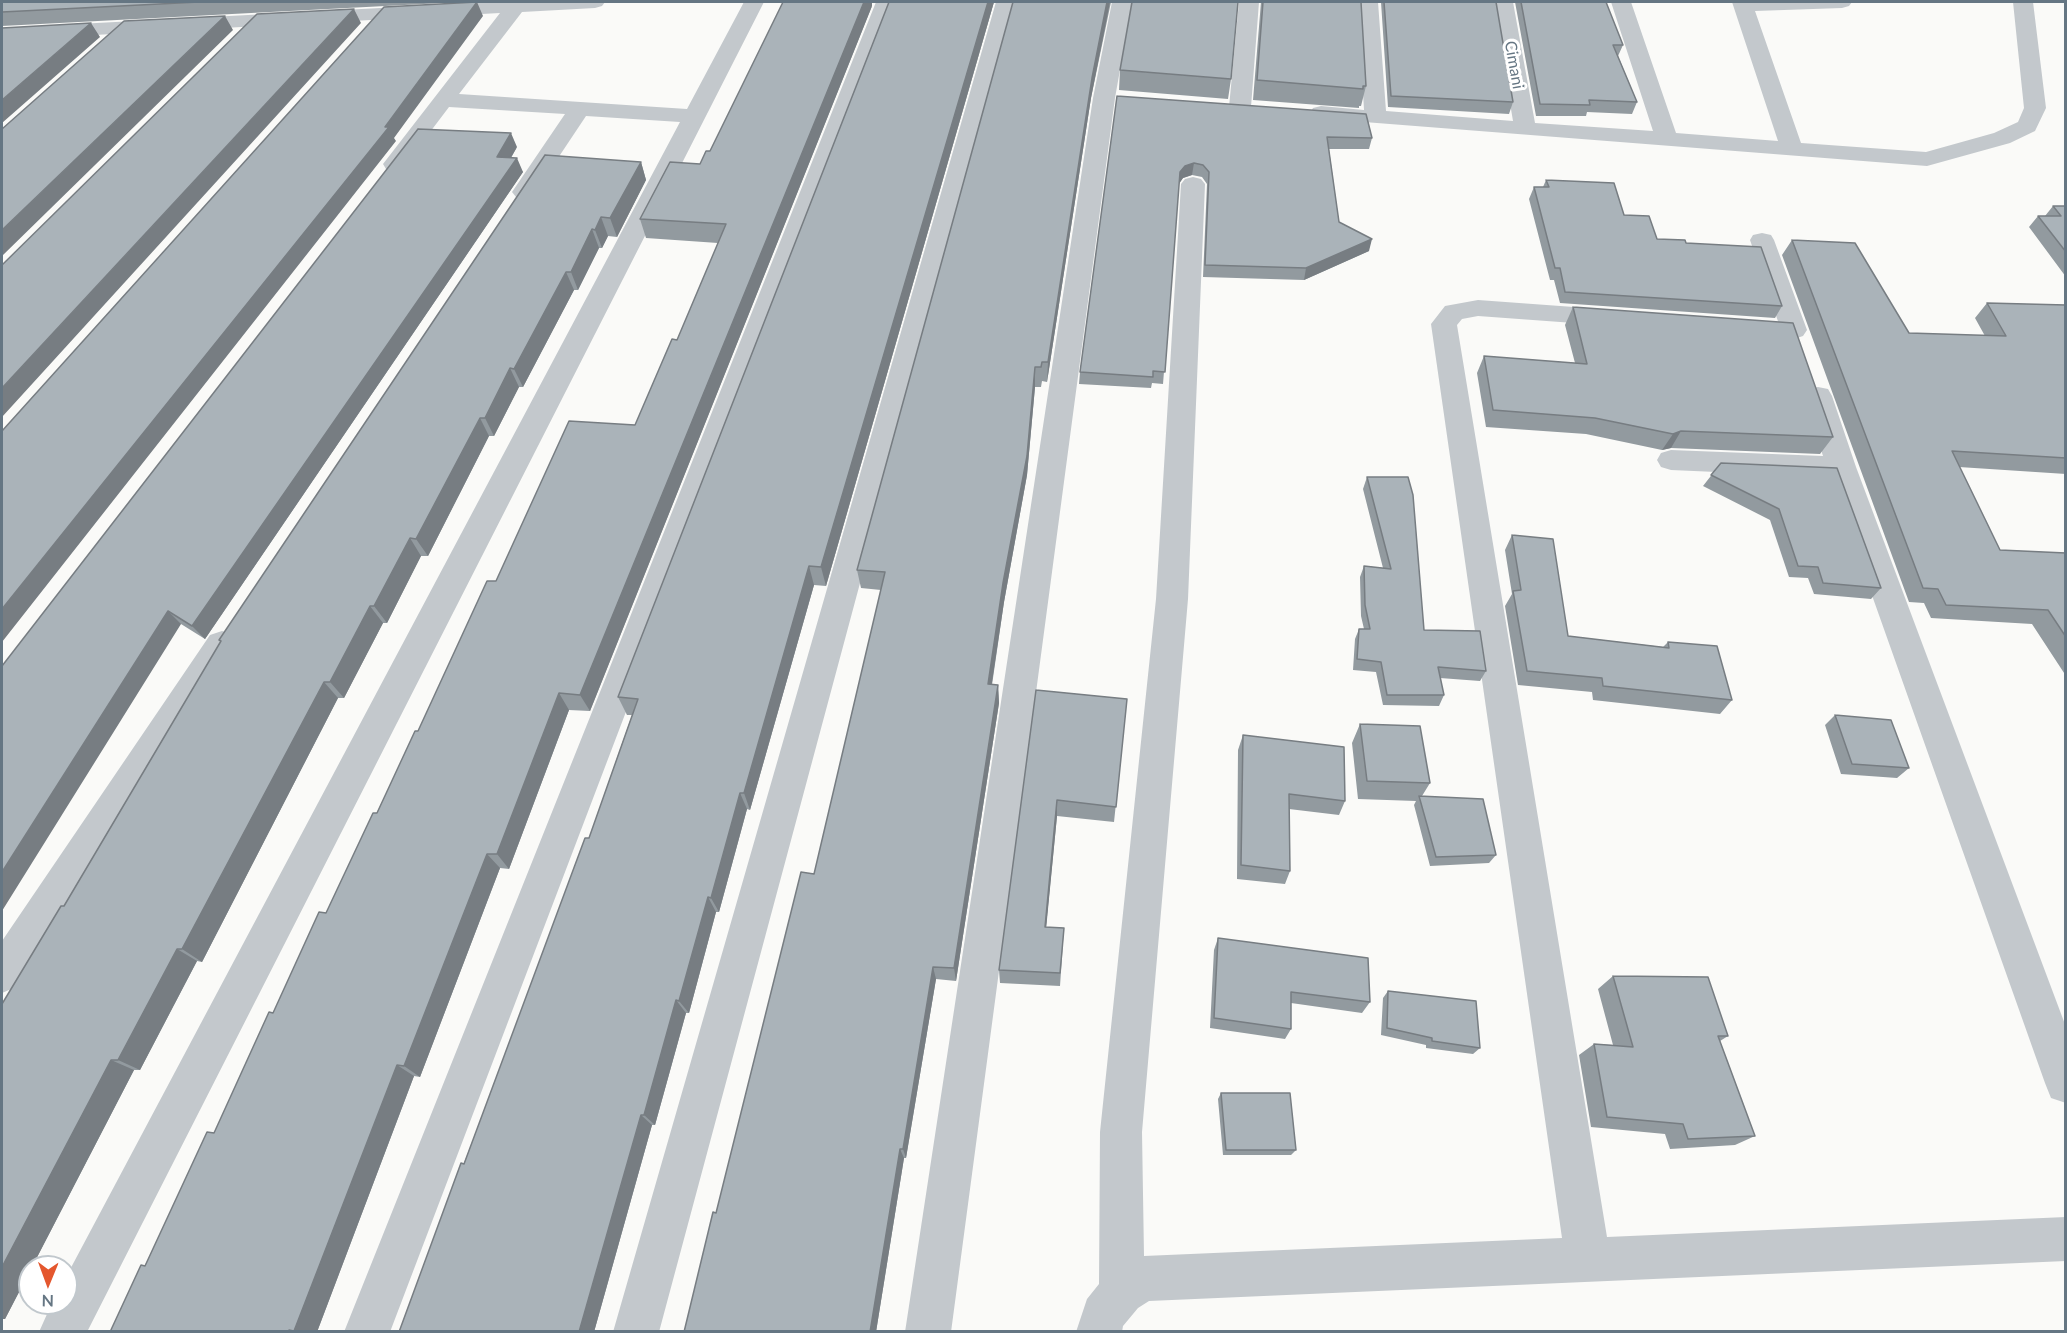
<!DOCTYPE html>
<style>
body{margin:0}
#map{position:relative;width:2067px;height:1333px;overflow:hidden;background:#fafaf8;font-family:Lato,sans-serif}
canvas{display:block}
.frame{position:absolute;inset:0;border:3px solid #657683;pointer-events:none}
.north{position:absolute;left:18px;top:1255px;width:60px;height:60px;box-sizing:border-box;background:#fff;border:2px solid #c1c8cd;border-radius:50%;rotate:181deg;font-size:16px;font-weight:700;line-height:24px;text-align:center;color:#657683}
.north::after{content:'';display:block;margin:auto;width:21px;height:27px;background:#e4572e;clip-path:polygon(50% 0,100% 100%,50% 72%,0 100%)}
</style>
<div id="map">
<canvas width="2067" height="1333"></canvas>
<div class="frame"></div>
<div class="north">N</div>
</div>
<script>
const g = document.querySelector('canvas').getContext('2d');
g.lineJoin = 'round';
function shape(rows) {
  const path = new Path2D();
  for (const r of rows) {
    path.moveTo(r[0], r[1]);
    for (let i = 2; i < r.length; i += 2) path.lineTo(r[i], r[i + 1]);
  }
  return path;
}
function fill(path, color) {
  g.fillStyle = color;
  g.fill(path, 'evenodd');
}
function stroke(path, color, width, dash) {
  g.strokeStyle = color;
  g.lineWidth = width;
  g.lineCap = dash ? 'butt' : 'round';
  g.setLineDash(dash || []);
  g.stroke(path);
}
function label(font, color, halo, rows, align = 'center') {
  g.font = font + ' Lato,sans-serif';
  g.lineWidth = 6;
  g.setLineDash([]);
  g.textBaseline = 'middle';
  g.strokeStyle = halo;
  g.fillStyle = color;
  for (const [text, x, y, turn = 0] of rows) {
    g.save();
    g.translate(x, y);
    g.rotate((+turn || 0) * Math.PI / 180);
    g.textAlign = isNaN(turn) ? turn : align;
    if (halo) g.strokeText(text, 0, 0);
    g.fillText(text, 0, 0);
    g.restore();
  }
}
fill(shape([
 [494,2,605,2,602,6,595,8,522,12,459,94,687,109,744,2,764,2,87,1332,39,1332,52,1303,66,1303,66,1277,680,122,586,116,532,197,524,199,516,197,512,192,565,114,449,107,402,169,394,171,386,169,383,164,500,13,2,40,2,28,494,2],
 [876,2,896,2,390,1332,344,1332,876,2],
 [996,2,1016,2,659,1332,613,1332,996,2],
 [1112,2,1132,2,1115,98,951,1332,905,1332,1093,98,1112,2],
 [1239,2,1259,2,1251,107,1248,112,1240,114,1232,112,1229,107,1239,2],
 [1358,2,1378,2,1386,111,1513,121,1493,2,1513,2,1535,123,1653,131,1611,2,1631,2,1676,133,1778,141,1732,2,1852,2,1849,6,1842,8,1755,11,1801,143,1926,152,1994,133,2018,122,2024,108,2013,2,2033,2,2046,108,2035,131,2010,143,1927,166,1313,118,1310,113,1313,108,1321,106,1364,110,1358,2],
 [1193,177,1201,179,1205,184,1188,599,1142,1132,1144,1256,1562,1238,1431,324,1445,306,1478,300,1615,310,1624,312,1628,318,1624,324,1615,326,1478,316,1462,319,1457,325,1607,1237,2066,1217,2066,1261,1149,1301,1138,1308,1123,1326,1122,1332,1076,1332,1087,1299,1099,1284,1100,1132,1156,599,1181,184,1185,179,1193,177],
 [1762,233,1771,235,1774,240,1807,330,1803,336,1794,339,1785,336,1781,330,1750,240,1753,235,1762,233],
 [1818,387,1828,389,1832,396,1856,467,2066,1027,2066,1103,2051,1098,2045,1083,1830,477,1671,470,1661,467,1657,460,1661,453,1671,450,1823,456,1804,396,1808,389,1818,387],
 [222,631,234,635,238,644,234,653,16,987,2,993,2,941,210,635,222,631]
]), '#c3c8cc');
fill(shape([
 [2,2,462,2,2,26],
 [889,2,994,2,826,586,814,585,750,810,747,809,719,912,716,912,689,1013,686,1013,655,1125,652,1125,594,1332,399,1332,589,838,632,715,627,715,618,697],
 [1013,2,1111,2,1091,98,1047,382,1042,381,1041,387,1035,387,1027,475,1004,602,992,685,998,685,999,703,956,981,936,979,906,1158,904,1158,876,1332,684,1332,716,1213,814,874,881,590,861,588,857,570],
 [1261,2,1361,2,1366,86,1361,106,1359,106,1359,108,1253,100],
 [1381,2,1496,2,1513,102,1509,114,1388,107],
 [1514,2,1606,2,1623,45,1618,56,1637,102,1632,114,1587,112,1586,116,1536,116,1515,2],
 [872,6,590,711,569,710,509,869,500,868,420,1077,414,1076,317,1332,110,1332,214,1133,273,1013,326,913,418,731,496,581,635,425,677,340,718,243,646,238,640,219,700,164,710,151],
 [1120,70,1231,79,1228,99,1119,90],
 [1117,96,1372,138,1369,149,1329,149,1339,222,1369,251,1304,280,1203,277,1207,184,1202,177,1192,175,1183,178,1179,183,1163,384,1152,383,1151,388,1079,384,1080,372],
 [517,147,511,158,523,172,205,639,181,624,2,666],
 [641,162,646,180,617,237,608,236,602,248,599,248,578,290,574,290,523,387,519,387,494,436,489,436,428,556,421,556,387,623,383,623,344,698,338,698,202,962,197,961,140,1070,134,1070,5,1319,2,1319,2,1004,64,906,221,642,219,640],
 [1546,180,1624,215,1657,239,1686,243,1782,306,1775,318,1560,303,1554,280,1550,280,1529,199,1534,187,1543,187],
 [2053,206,2066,206,2066,277,2029,227,2038,216,2045,216],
 [1792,240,1909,333,1985,336,1975,318,1987,303,2066,305,2066,474,1959,467,2000,550,2066,553,2066,676,2032,624,1931,618,1924,603,1909,602,1782,255],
 [1573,307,1833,437,1820,454,1671,448,1662,450,1586,434,1486,427,1477,373,1484,356,1575,363,1565,325],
 [1721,463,1881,588,1871,599,1814,594,1808,578,1789,577,1770,520,1703,486],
 [1367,477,1424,630,1486,671,1480,681,1440,678,1444,695,1439,706,1383,705,1376,672,1353,670,1355,639,1359,629,1364,629,1361,616,1360,577,1364,566,1383,568,1363,489],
 [1512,535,1568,636,1663,647,1668,642,1732,700,1720,714,1593,700,1592,692,1518,685,1505,606,1512,594,1505,550],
 [1036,690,1127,699,1114,822,1057,816,1046,927,1064,928,1060,986,1000,983,999,970],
 [1835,715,1909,768,1897,778,1841,774,1825,725],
 [1360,724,1430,783,1422,796,1496,855,1489,863,1430,866,1414,805,1416,801,1358,799,1352,743],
 [1243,735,1345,801,1339,815,1289,809,1290,871,1285,884,1237,879,1238,750],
 [1218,938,1370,1002,1362,1013,1291,1003,1291,1029,1285,1039,1210,1028,1214,950],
 [1613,976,1728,1036,1720,1041,1755,1136,1735,1145,1670,1149,1665,1134,1591,1127,1579,1055,1594,1044,1613,1045,1598,989],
 [1388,991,1480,1048,1473,1054,1426,1048,1426,1045,1381,1035,1383,998],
 [1221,1093,1296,1150,1291,1155,1223,1155,1218,1099]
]), '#929a9f');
fill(shape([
 [477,2,483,16,394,138,396,141,2,642,2,609,385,127],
 [864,2,872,2,872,6,590,711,580,695],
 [988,2,994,2,826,586,821,567],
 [1107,2,1110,2,1091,98,1047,382,1048,362,1092,78],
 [354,9,361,23,2,417,2,388],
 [225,16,233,30,2,256,2,230],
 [91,23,100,37,2,123,2,100],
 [511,133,517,147,503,171,497,157],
 [517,158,523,172,205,639,192,626],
 [641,162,646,180,617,237,610,218],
 [1194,163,1192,175,1183,178,1179,184,1180,172,1185,166],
 [601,217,608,236,602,248,595,230],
 [592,229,599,248,578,290,571,272],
 [1372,239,1369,251,1304,280,1306,268],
 [566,272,574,290,523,387,514,369],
 [1035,367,1035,387,1027,475,1004,602,989,702,988,684],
 [510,368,519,387,494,436,485,418],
 [480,418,489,436,428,556,416,539],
 [1681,431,1671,448,1662,450,1673,434],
 [410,538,421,556,387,623,374,606],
 [809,566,814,585,750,810,744,793],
 [370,606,383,623,344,698,330,682],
 [168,611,181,624,2,911,2,872],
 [324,682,338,698,202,962,182,949],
 [998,685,999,703,956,981,954,968],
 [559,693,569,710,509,869,497,854],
 [740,793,747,809,719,912,711,898],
 [1057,800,1057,816,1045,940,1045,927],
 [487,854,500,868,420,1077,404,1066],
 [708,897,716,912,689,1013,679,1001],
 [177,949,197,961,140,1070,118,1060],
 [933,967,936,979,906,1158,903,1149],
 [676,1000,686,1013,655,1125,644,1115],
 [111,1060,134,1070,32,1267,30,1267,30,1271,5,1319,2,1319,2,1267],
 [397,1065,414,1076,317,1332,294,1331],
 [641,1115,652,1125,594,1332,579,1332],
 [900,1149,904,1158,876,1332,870,1332]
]), '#777d82');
const building = shape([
 [2,2,199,2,2,12,2,2],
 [477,2,385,127,389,127,2,609,2,431,384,7,477,2],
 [783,2,864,2,580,695,559,693,497,854,487,854,404,1066,397,1065,294,1331,289,1330,288,1332,110,1332,141,1265,145,1266,207,1132,214,1133,269,1012,273,1013,319,912,326,913,373,813,377,813,415,731,418,731,487,581,496,581,569,421,635,425,672,339,677,340,726,224,640,219,670,162,700,164,706,151,710,151,783,2],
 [889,2,988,2,821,567,809,566,744,793,740,793,711,898,708,897,679,1001,676,1000,644,1115,641,1115,579,1332,399,1332,461,1163,464,1164,585,838,589,838,638,699,618,697,889,2],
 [1013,2,1107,2,1092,78,1048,362,1042,362,1041,367,1035,367,1027,456,1003,583,988,684,998,685,954,968,933,967,903,1149,900,1149,870,1332,684,1332,713,1212,716,1213,801,872,814,874,885,572,857,570,1013,2],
 [1132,2,1238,2,1231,79,1120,70,1132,2],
 [1263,2,1361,2,1366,86,1363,86,1363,89,1257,80,1263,2],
 [1384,2,1496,2,1513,102,1391,96,1384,2],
 [1521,2,1606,2,1623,45,1613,45,1637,102,1589,100,1590,105,1540,104,1521,2],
 [354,9,2,388,2,265,257,14,354,9],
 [225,16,2,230,2,129,124,21,225,16],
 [91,23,2,100,2,28,91,23],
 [1117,96,1366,114,1372,138,1327,137,1339,222,1372,239,1306,268,1205,265,1209,172,1203,165,1194,163,1185,166,1180,172,1165,372,1153,371,1153,377,1080,372,1117,96],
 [418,129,511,133,497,157,517,158,192,626,168,611,2,872,2,666,418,129],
 [545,155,641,162,610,218,601,217,595,230,592,229,571,272,566,272,514,369,510,368,485,418,480,418,416,539,410,538,374,606,370,606,330,682,324,682,182,949,177,949,118,1060,111,1060,2,1267,2,1004,61,906,64,906,221,641,219,640,545,155],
 [1546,180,1614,183,1624,215,1649,216,1657,239,1685,240,1686,243,1761,247,1782,306,1565,292,1560,268,1555,268,1534,187,1549,187,1546,180],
 [2053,206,2066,206,2066,252,2038,216,2061,216,2053,206],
 [1792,240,1855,243,1909,333,2006,336,1987,303,2066,305,2066,458,1952,451,2000,550,2066,553,2066,637,2048,610,1946,605,1938,589,1923,588,1792,240],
 [1573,307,1793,323,1833,437,1681,431,1673,434,1595,418,1493,410,1484,356,1587,364,1573,307],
 [1721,463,1837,468,1881,588,1823,583,1818,567,1798,566,1779,509,1711,475,1721,463],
 [1367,477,1408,477,1413,495,1424,630,1480,631,1486,671,1438,667,1444,695,1387,695,1381,662,1357,659,1359,629,1370,629,1365,605,1364,566,1391,569,1367,477],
 [1512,535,1553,539,1568,636,1669,648,1668,642,1717,646,1732,700,1603,686,1602,678,1527,671,1513,591,1521,590,1512,535],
 [1036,690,1127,699,1116,807,1057,800,1045,927,1064,928,1060,973,999,970,1036,690],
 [1835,715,1891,720,1909,768,1852,764,1835,715],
 [1360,724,1420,726,1430,783,1367,781,1360,724],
 [1243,735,1344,747,1345,801,1289,794,1290,871,1241,865,1243,735],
 [1419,796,1483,799,1496,855,1436,857,1419,796],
 [1218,938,1368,958,1370,1002,1291,992,1291,1029,1214,1018,1218,938],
 [1613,976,1708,977,1728,1036,1718,1036,1755,1136,1688,1139,1683,1124,1607,1117,1594,1044,1633,1047,1613,976],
 [1388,991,1476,1001,1480,1048,1432,1041,1432,1038,1387,1028,1388,991],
 [1221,1093,1290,1093,1296,1150,1226,1150,1221,1093]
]);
fill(building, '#aab3b9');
stroke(building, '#777d82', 1.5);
label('16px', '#657683', '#fff', [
 ["Cimani",1514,65,80]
]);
</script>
